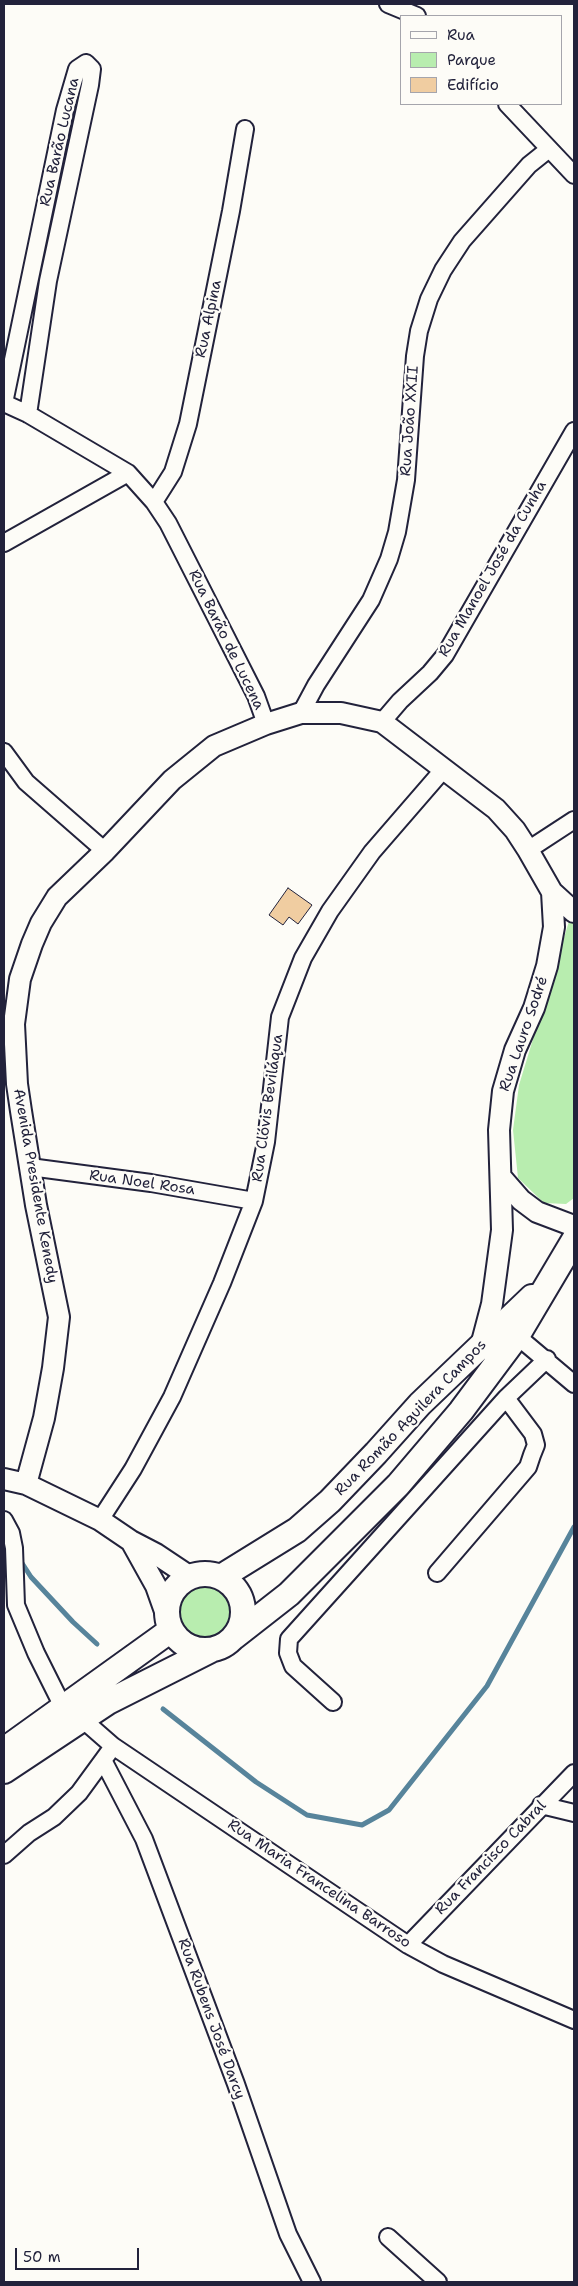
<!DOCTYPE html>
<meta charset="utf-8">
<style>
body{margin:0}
#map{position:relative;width:578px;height:2286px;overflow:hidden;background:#fdfcf7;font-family:"Shantell Sans",sans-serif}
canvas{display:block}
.frame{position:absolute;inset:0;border:5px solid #22223b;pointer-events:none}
.legend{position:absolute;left:400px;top:15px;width:162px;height:90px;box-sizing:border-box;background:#fdfcf7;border:1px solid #a5a5ac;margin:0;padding:6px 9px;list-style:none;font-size:15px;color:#22223b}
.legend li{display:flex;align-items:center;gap:10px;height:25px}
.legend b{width:25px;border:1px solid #a5a5ac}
.scale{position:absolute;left:15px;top:2248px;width:124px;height:22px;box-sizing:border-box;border:2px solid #22223b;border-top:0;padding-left:6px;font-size:15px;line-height:18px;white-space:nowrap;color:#22223b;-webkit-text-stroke:4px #fdfcf7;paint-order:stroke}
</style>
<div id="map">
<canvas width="578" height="2286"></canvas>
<div class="frame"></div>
<ul class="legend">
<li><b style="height:6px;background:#fdfcf7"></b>Rua</li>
<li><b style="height:14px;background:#b8edaf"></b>Parque</li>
<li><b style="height:14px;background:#f0cda1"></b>Edifício</li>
</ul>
<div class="scale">50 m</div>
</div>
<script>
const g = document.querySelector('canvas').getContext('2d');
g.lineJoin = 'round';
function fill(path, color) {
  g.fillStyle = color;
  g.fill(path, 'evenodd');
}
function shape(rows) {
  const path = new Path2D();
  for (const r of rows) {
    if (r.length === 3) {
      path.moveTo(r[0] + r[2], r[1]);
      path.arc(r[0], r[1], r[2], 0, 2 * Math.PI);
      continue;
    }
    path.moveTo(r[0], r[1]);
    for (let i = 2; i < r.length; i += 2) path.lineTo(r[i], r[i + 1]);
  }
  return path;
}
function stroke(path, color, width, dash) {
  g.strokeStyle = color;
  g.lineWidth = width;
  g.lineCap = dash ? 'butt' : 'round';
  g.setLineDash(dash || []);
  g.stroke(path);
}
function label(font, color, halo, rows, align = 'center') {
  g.font = font + ' "Shantell Sans",sans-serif';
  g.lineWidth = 4.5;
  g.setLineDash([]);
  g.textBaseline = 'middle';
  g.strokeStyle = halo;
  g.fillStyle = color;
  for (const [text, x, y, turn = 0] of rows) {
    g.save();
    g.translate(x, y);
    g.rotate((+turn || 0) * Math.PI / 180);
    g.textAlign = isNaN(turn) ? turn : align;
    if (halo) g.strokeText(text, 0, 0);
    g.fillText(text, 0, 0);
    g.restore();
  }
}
fill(shape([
 [570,918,574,920,574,1198,566,1204,544,1203,518,1178,513,1130,519,1085],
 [205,1611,26]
]), '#b8edaf');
stroke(shape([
 [20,1560,31,1577,73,1622,97,1644],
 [163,1709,256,1782,307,1815,362,1825,389,1810,487,1686,574,1527]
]), '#57849b', 5);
const building = shape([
 [288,888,312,905,298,924,289,917,283,925,269,915,288,888]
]);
fill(building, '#f0cda1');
stroke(building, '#22223b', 1);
const minor = shape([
 [388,4,417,16],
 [507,104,574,175],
 [4,403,65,110,77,69,86,63,92,69,90,85,48,281,28,414],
 [4,403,28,414,128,473,154,502,168,523,225,635,256,696,266,724],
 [154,502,173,472,188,424,231,211,245,129],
 [4,543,128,473],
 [301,713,316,685,371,600,389,559,397,532,406,480,415,356,419,331,429,299,443,270,462,241,529,165,549,149],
 [382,722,400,701,430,673,445,655,574,431],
 [4,752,26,782,105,851],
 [528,850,574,820],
 [30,1167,151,1183,254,1201],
 [517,1336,574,1384],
 [4,1520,11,1533,14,1548,16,1605,36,1653,63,1707],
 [100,1520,133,1469,172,1397,222,1283,254,1201,266,1142,280,1017,303,958,330,911,372,852,443,770],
 [437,1573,528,1467,532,1455,536,1445,533,1434,506,1398],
 [333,1702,293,1666,288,1653,289,1639,506,1398,547,1359],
 [81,1718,113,1746,408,1945,443,1964,574,2020],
 [103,1760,144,1839,236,2084,288,2234,312,2282],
 [541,1805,574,1813],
 [4,1855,29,1833,54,1817,79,1793,109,1752],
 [408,1945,574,1773],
 [388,2237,438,2282]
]);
const tertiary = shape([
 [501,1177,521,1200,537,1212,574,1226],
 [482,1342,492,1304,502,1230,499,1130,503,1091,515,1050,534,1008,547,966,554,927,552,892],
 [4,1479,26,1484,100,1520,131,1541,156,1554,189,1576],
 [26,1484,44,1418,53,1368,59,1317,36,1205,21,1111,17,1084,14,1024,20,979,32,944,41,923,57,897,105,851,172,780,214,746,266,724,301,713,341,713,382,722,496,809,515,830,528,850,552,892,574,912],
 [131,1541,156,1586,167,1617]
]);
const secondary = shape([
 [205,1612,38],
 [221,1577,297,1530,330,1501,376,1453,420,1404,532,1297],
 [234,1637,289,1594,398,1485,461,1411,517,1336,574,1240],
 [4,1750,171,1630],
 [4,1771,108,1702,211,1650]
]);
stroke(minor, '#22223b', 20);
stroke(tertiary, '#22223b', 24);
stroke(secondary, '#22223b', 28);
stroke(minor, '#fdfcf7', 16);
stroke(tertiary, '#fdfcf7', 20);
stroke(secondary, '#fdfcf7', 24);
label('15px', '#22223b', '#fdfcf7', [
 ["Rua Barão Lucana",60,142,-77],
 ["Rua Alpina",209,319,-78],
 ["Rua João XXII",410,421,-86],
 ["Rua Manoel José da Cunha",493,569,-60],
 ["Rua Barão de Lucena",226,640,64],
 ["Rua Lauro Sodré",524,1034,-71],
 ["Rua Clóvis Beviláqua",268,1108,-82],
 ["Rua Noel Rosa",142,1183,8],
 ["Avenida Presidente Kenedy",35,1186,80],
 ["Rua Romão Aguilera Campos",411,1418,-46],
 ["Rua Francisco Cabral",491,1858,-46],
 ["Rua Maria Francelina Barroso",319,1884,34],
 ["Rua Rubens José Darcy",211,2019,70]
]);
</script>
